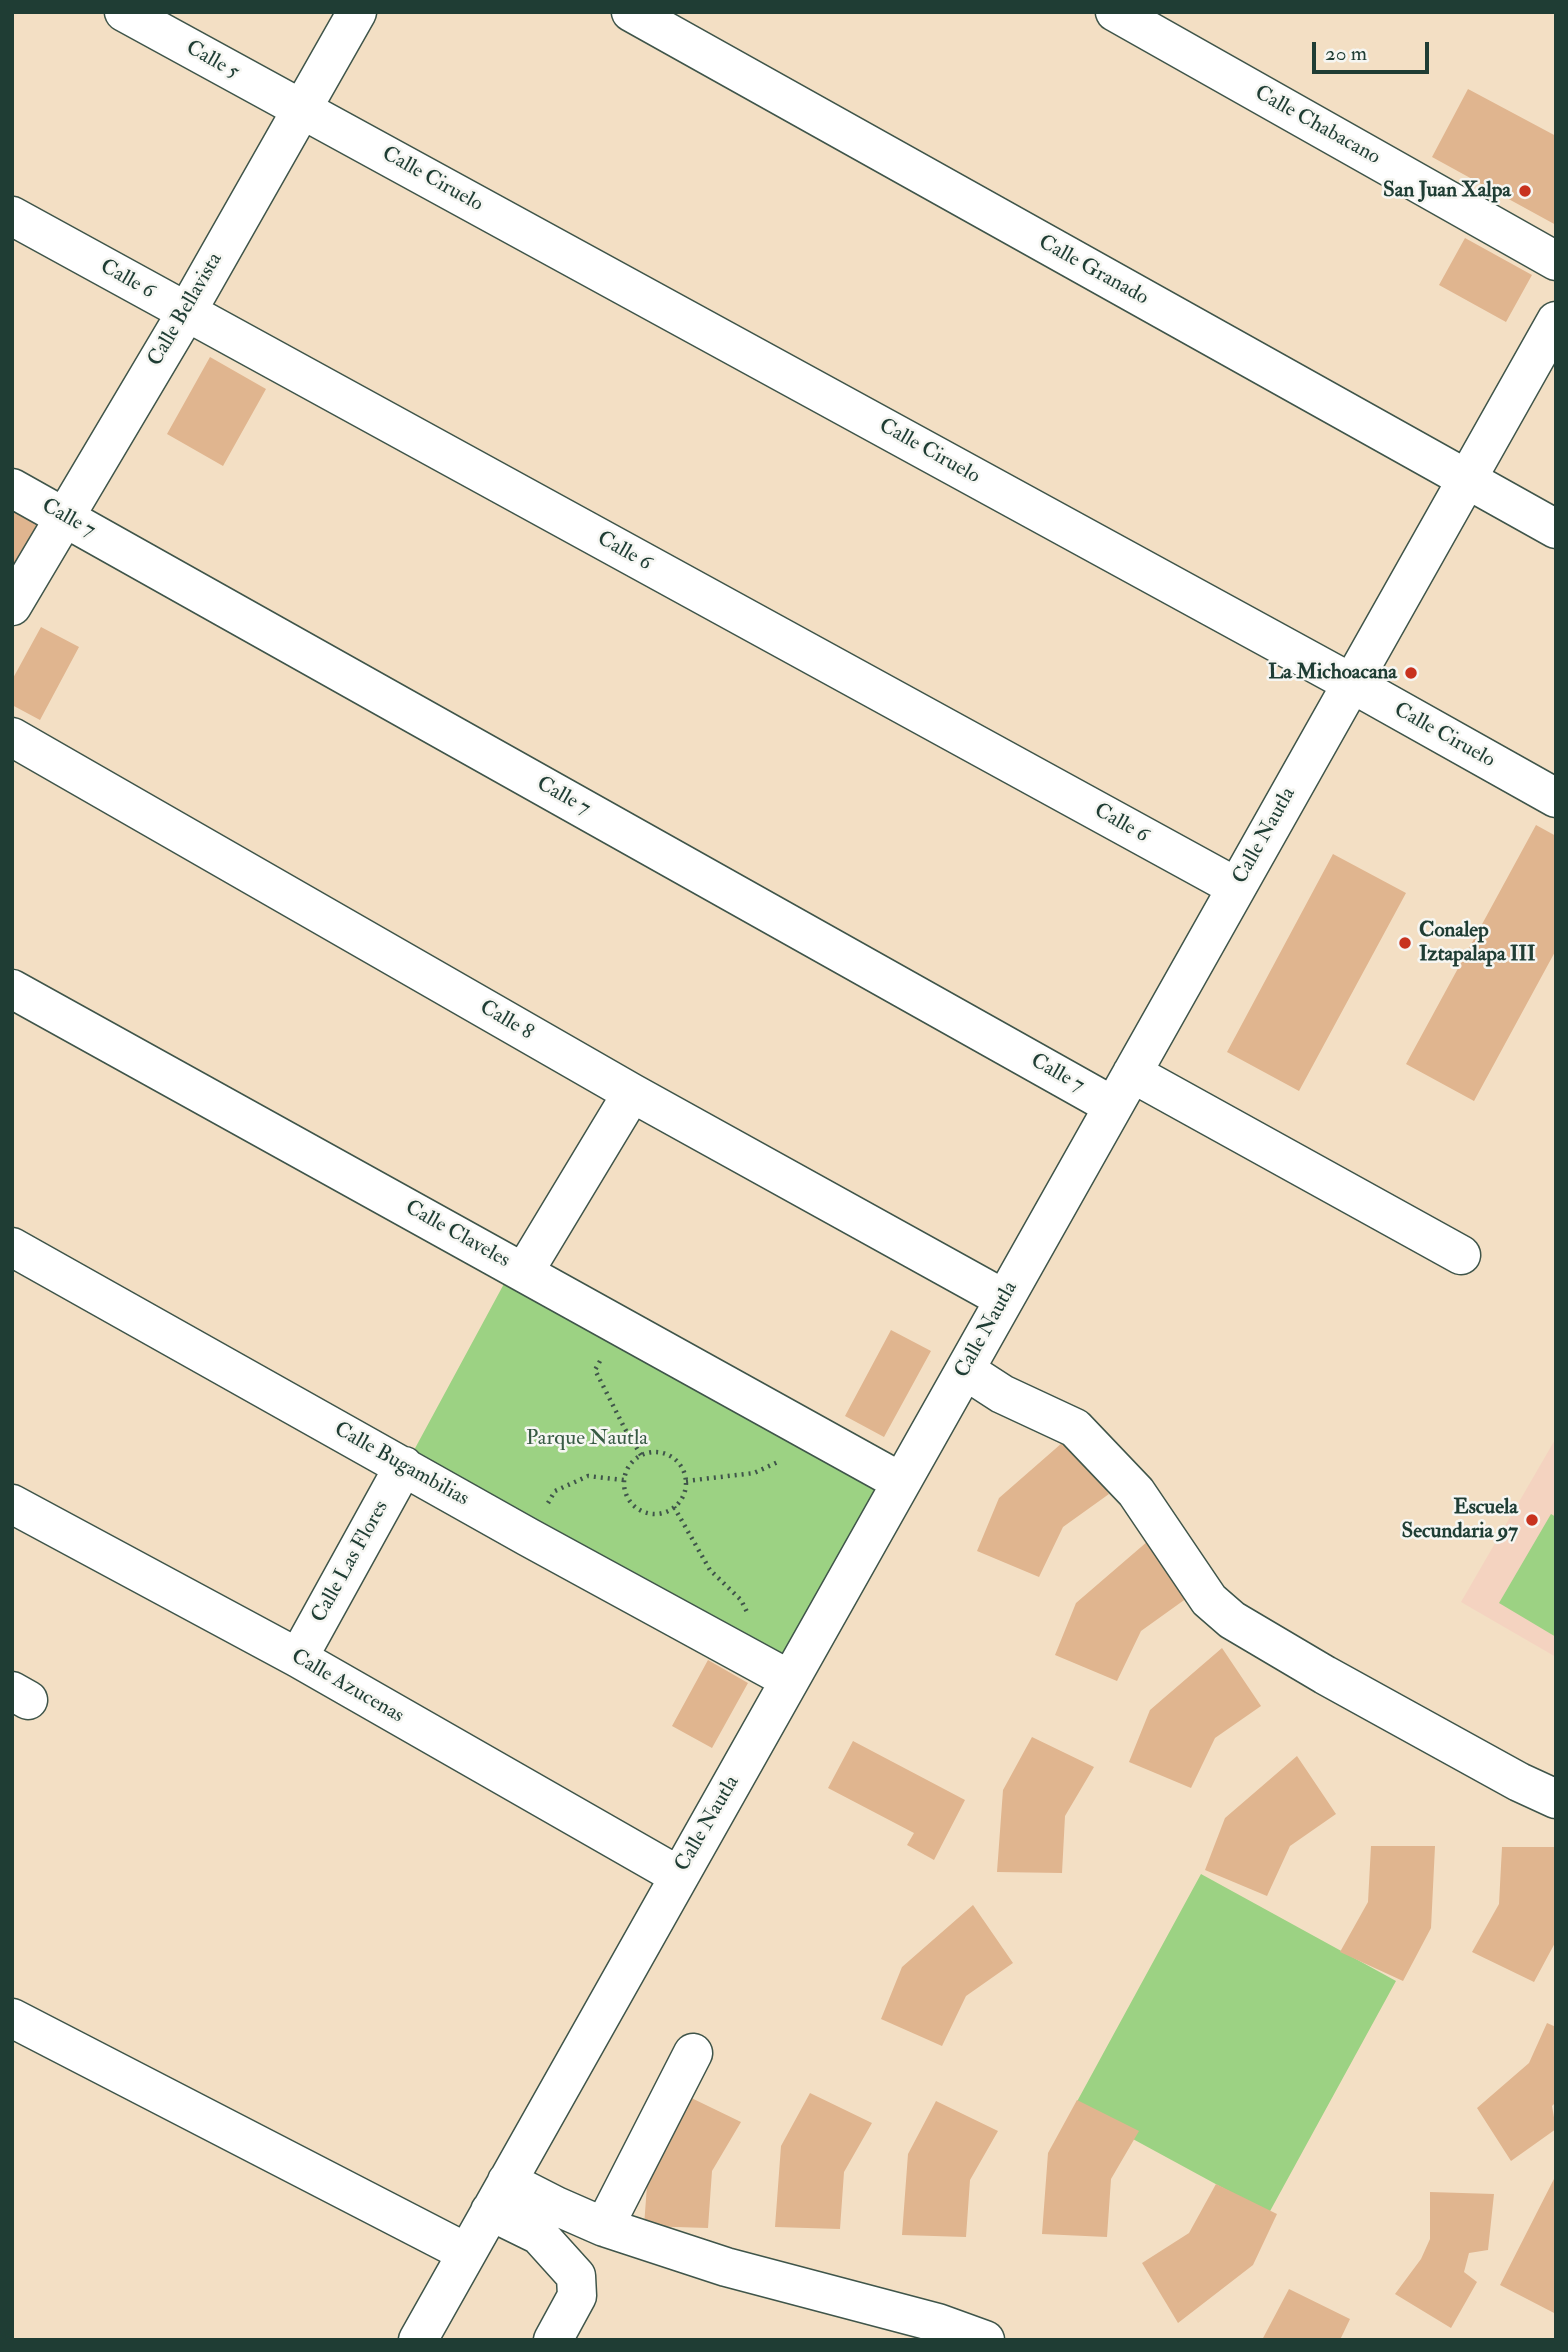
<!DOCTYPE html>
<style>
body{margin:0}
#map{position:relative;width:1568px;height:2352px;overflow:hidden;background:#f3dfc4;font-family:"IM FELL Double Pica",serif}
canvas{display:block}
.frame{position:absolute;inset:0;border:14px solid #1f3d34;pointer-events:none}
.scale{position:absolute;left:1312px;top:42px;width:117px;height:32px;box-sizing:border-box;border:4px solid #1f3d34;border-top:0;padding-left:9px;font-size:21px;line-height:24px;white-space:nowrap;color:#1f3d34;-webkit-text-stroke:5px #f6f6f2;paint-order:stroke}
</style>
<div id="map">
<canvas width="1568" height="2352"></canvas>
<div class="frame"></div>
<div class="scale">20 m</div>
</div>
<script>
const g = document.querySelector('canvas').getContext('2d');
g.lineJoin = 'round';
function fill(path, color) {
  g.fillStyle = color;
  g.fill(path, 'evenodd');
}
function shape(rows) {
  const path = new Path2D();
  for (const r of rows) {
    if (r.length === 3) {
      path.moveTo(r[0] + r[2], r[1]);
      path.arc(r[0], r[1], r[2], 0, 2 * Math.PI);
      continue;
    }
    path.moveTo(r[0], r[1]);
    for (let i = 2; i < r.length; i += 2) path.lineTo(r[i], r[i + 1]);
  }
  return path;
}
function stroke(path, color, width, dash) {
  g.strokeStyle = color;
  g.lineWidth = width;
  g.lineCap = dash ? 'butt' : 'round';
  g.setLineDash(dash || []);
  g.stroke(path);
}
function label(font, color, halo, rows, align = 'center') {
  g.font = font + ' "IM FELL Double Pica",serif';
  g.lineWidth = 5;
  g.setLineDash([]);
  g.textBaseline = 'middle';
  g.strokeStyle = halo;
  g.fillStyle = color;
  for (const [text, x, y, turn = 0] of rows) {
    g.save();
    g.translate(x, y);
    g.rotate((+turn || 0) * Math.PI / 180);
    g.textAlign = isNaN(turn) ? turn : align;
    if (halo) g.strokeText(text, 0, 0);
    g.fillText(text, 0, 0);
    g.restore();
  }
}
fill(shape([
 [1556,1438,1556,1657,1461,1602]
]), '#f4d3c0');
fill(shape([
 [512,1269,901,1482,790,1680,406,1465],
 [1551,1514,1556,1517,1556,1637,1499,1603],
 [1201,1874,1396,1981,1269,2213,1074,2107]
]), '#9cd283');
fill(shape([
 [1468,89,1556,136,1556,225,1432,157],
 [1465,238,1532,275,1506,322,1439,285],
 [210,357,266,389,223,466,167,434],
 [12,494,53,516,12,590],
 [41,627,79,647,40,720,12,705,12,680],
 [1536,825,1556,836,1556,950,1474,1101,1406,1064],
 [1333,854,1406,893,1299,1091,1227,1052],
 [891,1330,931,1351,884,1437,845,1416],
 [1070,1436,1109,1494,1063,1527,1039,1577,977,1551,999,1498],
 [1148,1541,1187,1598,1141,1631,1117,1681,1055,1655,1076,1603],
 [1222,1648,1261,1706,1215,1738,1191,1788,1129,1762,1150,1710],
 [708,1660,748,1683,712,1748,672,1726],
 [1032,1737,1094,1767,1065,1816,1062,1873,997,1872,1003,1790],
 [853,1741,965,1800,934,1860,907,1845,914,1833,828,1788],
 [1297,1756,1336,1814,1290,1846,1267,1896,1205,1870,1225,1818],
 [1371,1846,1435,1846,1431,1928,1403,1981,1340,1952,1368,1902],
 [1502,1847,1556,1847,1556,1941,1534,1982,1472,1952,1499,1904],
 [973,1905,1013,1963,966,1996,942,2046,881,2019,902,1967],
 [1547,2023,1556,2027,1556,2102,1552,2106,1556,2129,1511,2161,1477,2108,1529,2063],
 [679,2092,741,2122,712,2171,708,2228,644,2226,650,2145],
 [810,2093,872,2123,844,2172,840,2229,775,2227,781,2146],
 [1077,2100,1139,2131,1111,2179,1107,2237,1042,2234,1048,2153],
 [936,2101,998,2131,970,2180,966,2237,902,2235,908,2154],
 [1556,2175,1556,2314,1500,2285],
 [1216,2184,1277,2214,1253,2265,1178,2323,1142,2263,1189,2233],
 [1430,2192,1494,2194,1488,2250,1469,2253,1464,2272,1477,2282,1451,2328,1395,2294,1421,2259,1430,2239],
 [1289,2289,1350,2319,1340,2340,1262,2340]
]), '#e0b58f');
const minor = shape([
 [124,12,1351,683,1556,798],
 [631,12,1556,529],
 [1115,12,1556,261],
 [12,216,1236,887],
 [12,488,1113,1106],
 [12,606,186,313,357,12],
 [12,737,632,1093,1004,1299],
 [12,989,901,1482],
 [1132,1073,1461,1255],
 [12,1247,528,1537,790,1680],
 [524,1272,632,1093],
 [965,1370,1002,1394,1075,1428,1136,1492,1209,1600,1232,1620,1325,1675,1519,1782,1556,1799],
 [12,1504,298,1658,679,1876],
 [298,1658,404,1466],
 [12,1691,28,1700],
 [12,2018,467,2253],
 [507,2181,556,2206,604,2227,726,2267,938,2323,985,2340],
 [490,2211,539,2235,576,2276,577,2296,553,2340],
 [604,2227,693,2053],
 [418,2340,1556,321]
]);
stroke(minor, '#3f554a', 41);
stroke(shape([
 [600,1361,595,1370,625,1429,641,1455],
 [655,1483,31],
 [686,1481,754,1473,780,1461],
 [548,1503,555,1491,588,1476,624,1480],
 [674,1507,710,1570,741,1600,747,1612]
]), '#3f554a', 4.5, [2, 5]);
stroke(minor, '#fff', 38);
for (const [x, y, r, color] of [
 [1525,191,7,"#c8321e"],
 [1411,673,7,"#c8321e"],
 [1405,943,7,"#c8321e"],
 [1532,1520,7,"#c8321e"]
]) {
  const dot = new Path2D();
  dot.arc(x, y, r, 0, 2 * Math.PI);
  g.fillStyle = color;
  g.fill(dot);
  stroke(dot, '#f6f6f2', 2.5);
}
label('21px', '#1f3d34', '#f6f6f2', [
 ["Calle 5",212,61,29],
 ["Calle Chabacano",1317,126,29],
 ["Calle Ciruelo",432,180,29],
 ["Calle Granado",1093,271,29],
 ["Calle 6",127,280,29],
 ["Calle Bellavista",186,310,-60],
 ["Calle Ciruelo",929,452,29],
 ["Calle 7",68,519,29],
 ["Calle 6",624,552,29],
 ["Calle Ciruelo",1444,736,29],
 ["Calle 7",563,797,29],
 ["Calle 6",1121,824,29],
 ["Calle Nautla",1265,836,-61],
 ["Calle 8",506,1021,30],
 ["Calle 7",1057,1074,29],
 ["Calle Claveles",457,1235,29],
 ["Calle Nautla",987,1330,-61],
 ["Calle Bugambilias",401,1465,29],
 ["Calle Las Flores",351,1562,-61],
 ["Calle Azucenas",347,1687,30],
 ["Calle Nautla",708,1824,-60]
]);
label('bold 21px', '#1f3d34', '#f6f6f2', [
 ["San Juan Xalpa",1511,191],
 ["La Michoacana",1397,673],
 ["Conalep",1419,931,"left"],
 ["Iztapalapa III",1419,955,"left"],
 ["Escuela",1518,1508],
 ["Secundaria 97",1518,1532]
], 'right');
label('21px', '#385b44', '#f6f6f2', [
 ["Parque Nautla",587,1439]
]);
</script>
